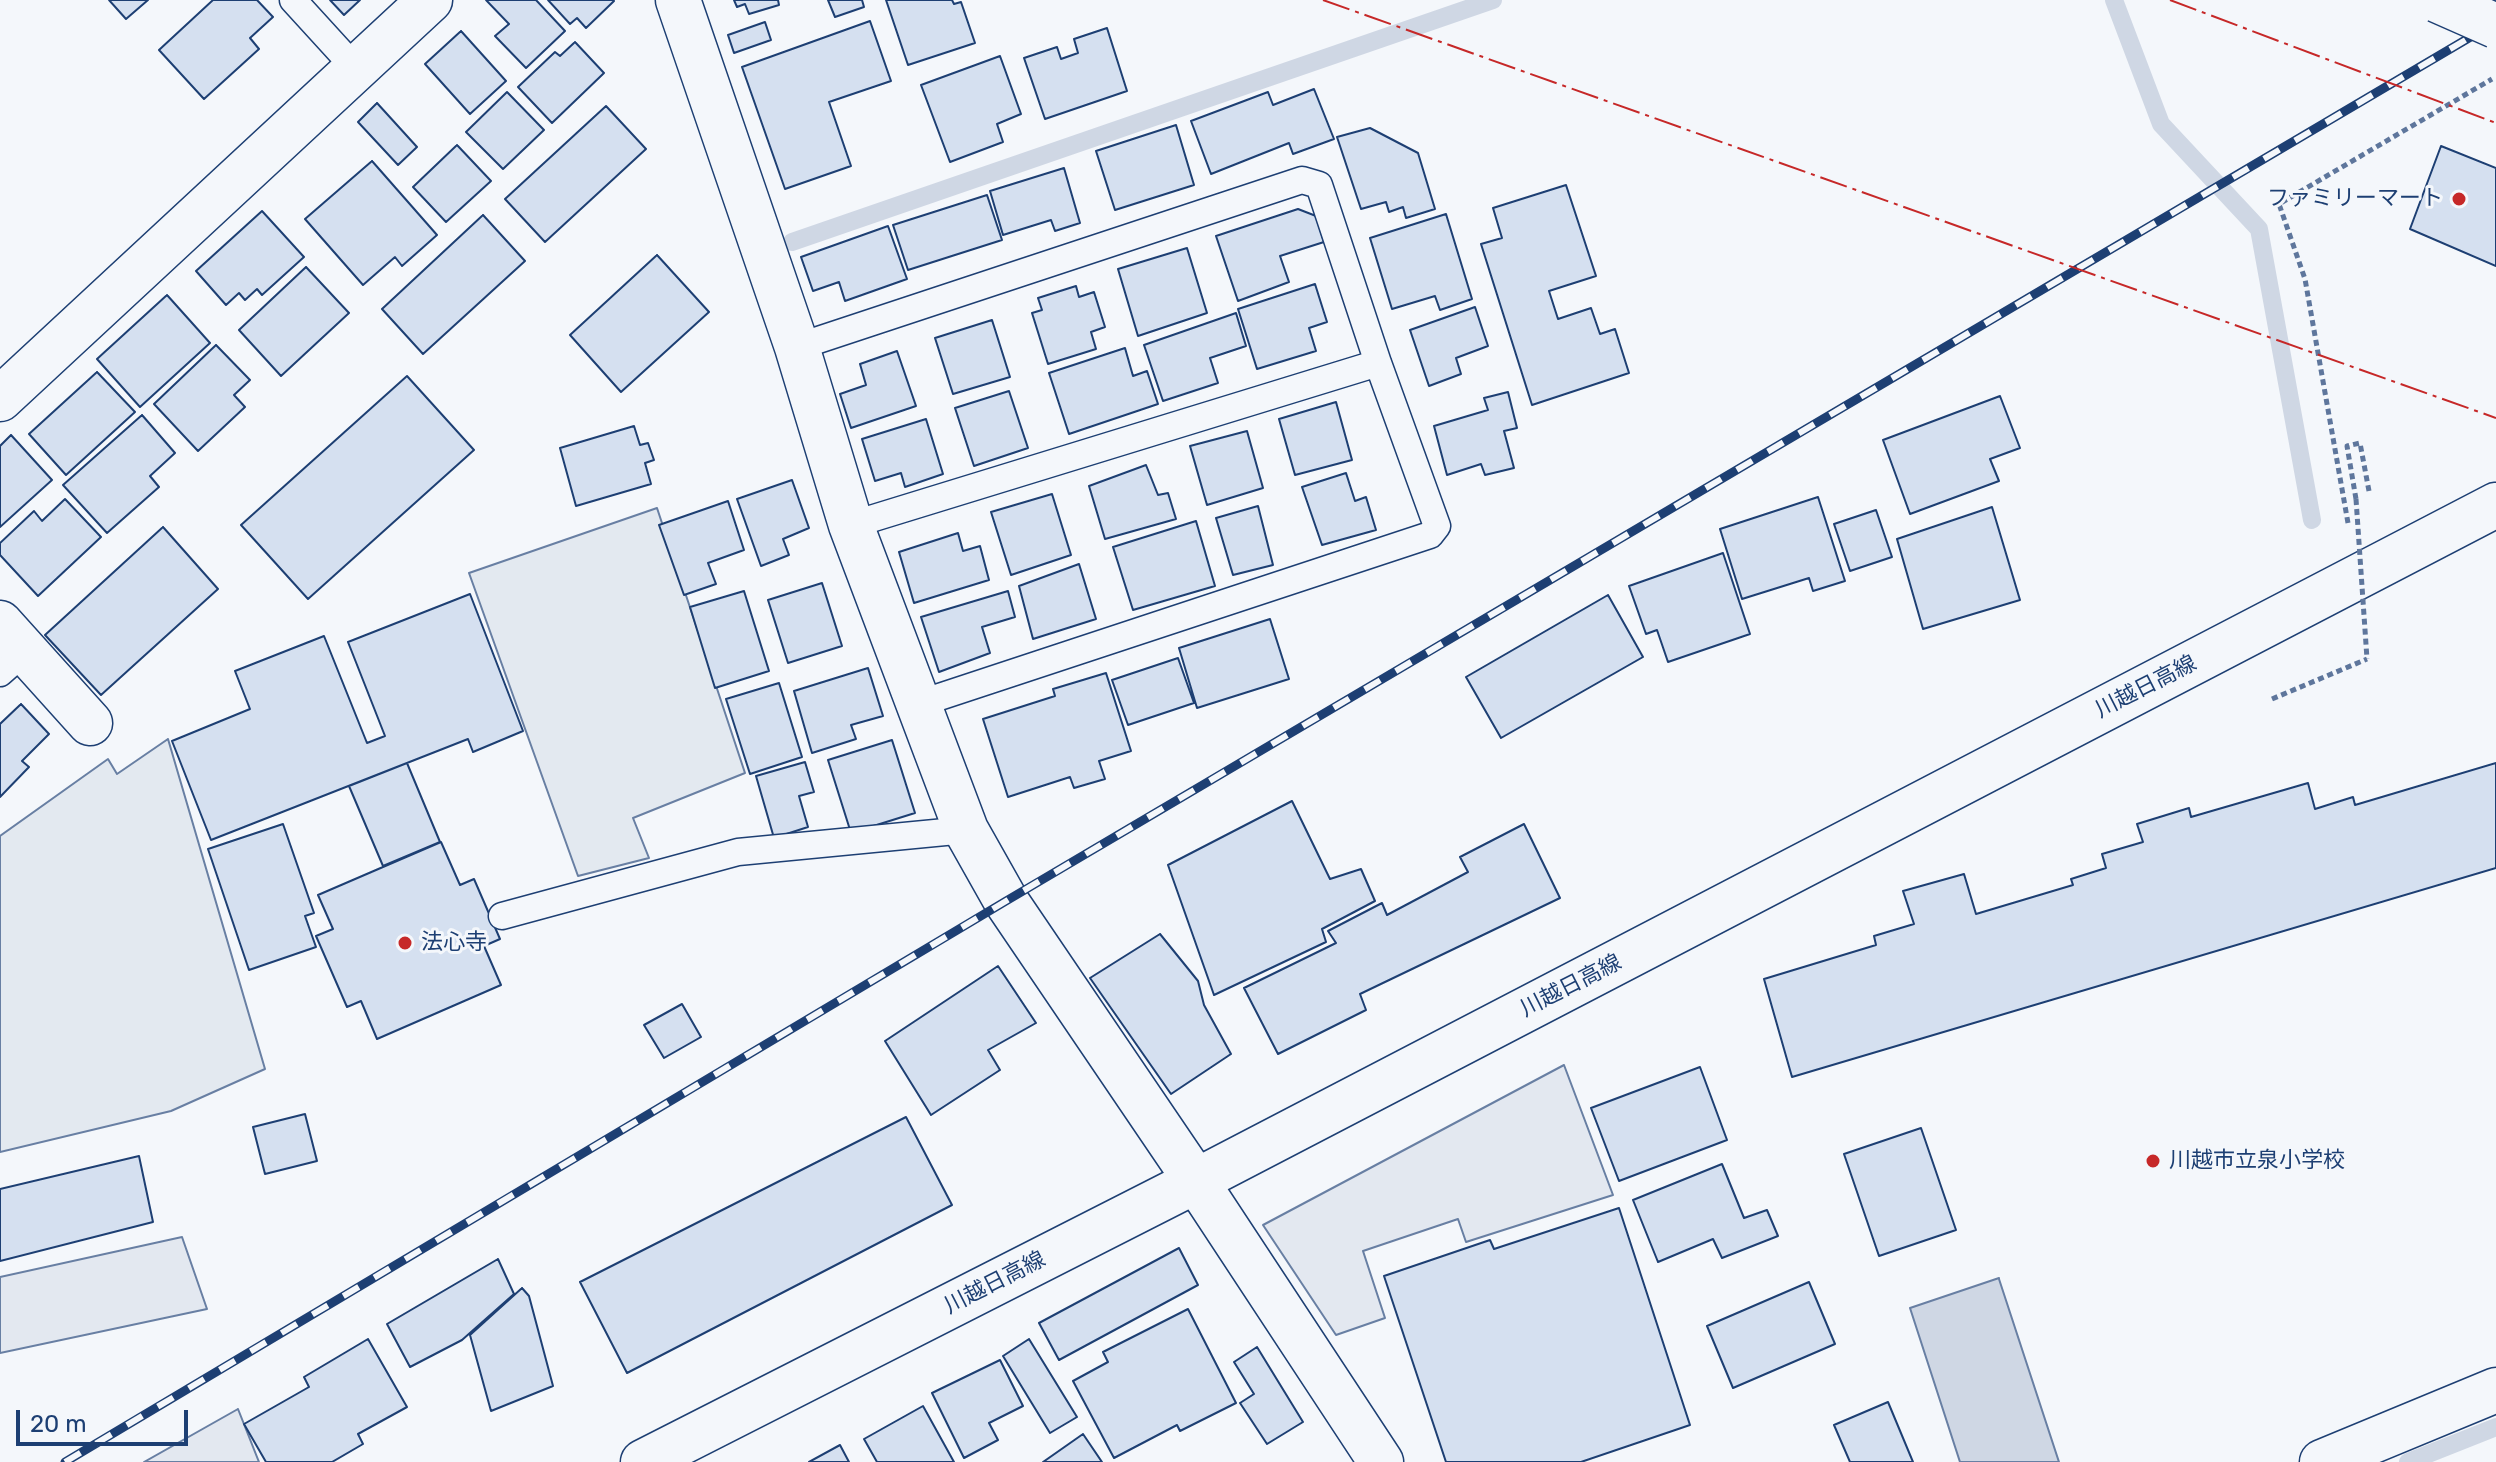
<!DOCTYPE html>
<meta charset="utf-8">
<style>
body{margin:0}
#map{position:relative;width:2496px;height:1462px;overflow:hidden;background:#f4f7fb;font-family:Rubik,sans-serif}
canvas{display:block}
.scale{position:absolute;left:16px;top:1410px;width:172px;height:36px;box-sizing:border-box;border:4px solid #1d3f73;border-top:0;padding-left:10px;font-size:24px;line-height:28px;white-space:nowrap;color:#1d3f73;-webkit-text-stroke:6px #f4f7fb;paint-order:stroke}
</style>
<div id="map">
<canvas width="2496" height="1462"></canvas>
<div class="scale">20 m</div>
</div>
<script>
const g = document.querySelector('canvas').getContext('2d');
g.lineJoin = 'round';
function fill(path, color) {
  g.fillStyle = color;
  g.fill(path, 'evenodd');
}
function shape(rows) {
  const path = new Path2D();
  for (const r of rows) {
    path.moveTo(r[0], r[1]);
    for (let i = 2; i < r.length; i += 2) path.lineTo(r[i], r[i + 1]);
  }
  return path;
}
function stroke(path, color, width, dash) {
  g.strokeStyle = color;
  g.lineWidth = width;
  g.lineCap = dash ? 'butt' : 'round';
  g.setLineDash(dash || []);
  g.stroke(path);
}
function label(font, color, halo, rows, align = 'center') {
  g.font = font + ' Rubik,"Noto Sans JP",sans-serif';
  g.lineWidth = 6;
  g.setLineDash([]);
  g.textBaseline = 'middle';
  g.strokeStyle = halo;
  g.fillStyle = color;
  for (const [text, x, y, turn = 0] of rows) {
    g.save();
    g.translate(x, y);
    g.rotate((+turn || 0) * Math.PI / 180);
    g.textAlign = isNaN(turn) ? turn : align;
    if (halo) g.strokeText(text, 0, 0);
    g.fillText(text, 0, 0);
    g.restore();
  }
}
const green = shape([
 [657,508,745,773,633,818,649,858,578,876,469,573,657,508],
 [168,739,265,1069,171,1111,0,1152,0,836,108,759,117,774,168,739]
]);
fill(green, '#e3e9f0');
stroke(green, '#687fa3', 2);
const parking = shape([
 [1564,1065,1613,1195,1466,1242,1458,1219,1363,1251,1385,1318,1336,1335,1263,1225,1564,1065],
 [182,1237,207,1309,0,1353,0,1277,182,1237],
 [238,1409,259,1462,144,1462,238,1409]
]);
fill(parking, '#e3e8f0');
stroke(parking, '#687fa3', 2);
const water = shape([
 [1999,1278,1999,1279,2059,1462,1960,1462,1910,1308,1999,1278]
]);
fill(water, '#cfd7e4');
stroke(water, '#687fa3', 2);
stroke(shape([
 [2114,0,2161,124,2259,229,2312,520],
 [792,242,1493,0],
 [2408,1462,2496,1427]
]), '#cfd7e4', 18);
const building = shape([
 [109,0,148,0,126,19,109,0],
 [213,0,257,0,273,17,250,38,259,49,204,99,159,50,213,0],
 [330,0,360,0,344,15,330,0],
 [486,0,536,0,565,31,526,68,495,36,509,24,486,0],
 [548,0,613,0,614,1,586,28,577,18,570,24,548,0],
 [734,0,778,0,779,5,749,14,745,4,737,7,734,0],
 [828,0,862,0,864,7,835,17,828,0],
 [886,0,952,0,954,4,961,2,975,43,908,65,886,0],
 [870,21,891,81,829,102,851,166,785,189,742,67,870,21],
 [765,22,771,40,734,53,728,35,765,22],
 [1107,28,1127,91,1045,119,1024,58,1057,47,1061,59,1078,53,1074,39,1107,28],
 [461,31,506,81,470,114,425,64,461,31],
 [575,42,604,73,552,123,518,87,555,52,560,56,575,42],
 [1000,56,1021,114,997,124,1003,142,950,162,921,85,1000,56],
 [1314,89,1334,139,1293,154,1289,143,1211,174,1191,121,1268,92,1273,105,1314,89],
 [507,92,544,130,503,169,466,132,507,92],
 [377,103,417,147,398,165,358,122,377,103],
 [606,106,646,149,545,242,505,199,606,106],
 [1176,125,1194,185,1115,210,1096,151,1176,125],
 [1370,128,1418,153,1435,209,1406,218,1403,207,1389,212,1386,202,1361,209,1337,137,1370,128],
 [457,145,491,181,446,222,413,187,457,145],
 [2441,146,2496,168,2496,266,2410,229,2441,146],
 [372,161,437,235,402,266,395,257,363,285,305,219,372,161],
 [1064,168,1080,223,1055,231,1051,220,1003,235,990,191,1064,168],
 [1566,185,1596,276,1549,291,1558,319,1591,308,1600,334,1615,329,1629,373,1532,405,1481,244,1502,238,1493,208,1566,185],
 [987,195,1002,240,908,270,893,225,987,195],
 [1298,209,1316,216,1324,242,1280,256,1289,282,1238,301,1216,236,1298,209],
 [262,211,304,257,262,295,257,289,245,300,239,293,226,305,196,271,262,211],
 [1446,214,1472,299,1440,310,1435,296,1392,309,1370,238,1446,214],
 [483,215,525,261,423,354,382,309,483,215],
 [888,226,907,279,845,301,839,282,813,291,801,257,888,226],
 [1187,248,1207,313,1138,336,1118,269,1187,248],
 [657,255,709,312,621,392,570,335,657,255],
 [306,267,349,313,281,376,239,330,306,267],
 [1315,284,1327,322,1309,328,1316,351,1257,369,1238,309,1315,284],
 [1076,286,1079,297,1094,292,1105,327,1091,332,1096,349,1048,364,1032,313,1042,310,1038,298,1076,286],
 [167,295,210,343,140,407,97,359,167,295],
 [1475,307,1488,346,1456,358,1461,374,1429,386,1410,330,1475,307],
 [1236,313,1246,346,1210,358,1218,383,1163,401,1144,345,1236,313],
 [992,320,1010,377,953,394,935,338,992,320],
 [216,345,250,380,234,395,245,407,198,451,154,404,216,345],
 [1125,348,1133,376,1147,371,1158,404,1069,434,1049,373,1125,348],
 [897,351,916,406,851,428,840,394,866,385,860,364,897,351],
 [97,372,135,412,66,475,29,434,97,372],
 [407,376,474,450,308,599,241,525,407,376],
 [1009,391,1028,448,974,466,955,408,1009,391],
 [1508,392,1517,428,1504,431,1514,468,1485,475,1481,464,1447,475,1434,426,1488,410,1484,398,1508,392],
 [2000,396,2020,448,1990,459,1999,481,1910,514,1883,440,2000,396],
 [1336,402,1352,460,1295,475,1279,419,1336,402],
 [142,415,175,453,150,476,159,487,107,533,63,485,142,415],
 [926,419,943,474,905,487,901,473,875,481,862,439,926,419],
 [634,426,640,445,648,443,654,460,645,463,651,484,576,506,560,448,634,426],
 [1247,431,1263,488,1207,505,1190,446,1247,431],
 [11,435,52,480,0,527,0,446,11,435],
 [1146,465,1158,495,1168,493,1176,519,1105,539,1089,486,1146,465],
 [1346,473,1355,501,1366,497,1376,530,1322,545,1302,487,1346,473],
 [792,480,809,528,783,539,789,555,761,566,737,499,792,480],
 [1052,494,1071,555,1011,575,991,512,1052,494],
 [1818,497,1845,581,1813,591,1809,578,1742,599,1720,529,1818,497],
 [65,499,101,537,38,596,0,555,0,543,34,511,42,521,65,499],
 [728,501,744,550,708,563,716,584,684,595,659,525,728,501],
 [1258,506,1273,565,1233,575,1216,518,1258,506],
 [1992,507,2020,600,1923,629,1897,539,1992,507],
 [1876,510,1892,557,1850,571,1834,524,1876,510],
 [1196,521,1215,586,1133,610,1113,547,1196,521],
 [163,527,218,589,101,695,45,635,163,527],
 [958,533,963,551,980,546,989,580,914,603,899,552,958,533],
 [1723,553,1750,634,1668,662,1657,630,1646,634,1629,586,1723,553],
 [1079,564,1096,619,1033,639,1019,586,1079,564],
 [822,583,842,646,788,663,768,600,822,583],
 [744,591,769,671,715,688,690,607,744,591],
 [1008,591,1015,617,982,627,990,653,939,672,921,617,1008,591],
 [470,594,523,731,473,752,468,739,211,840,172,741,250,709,235,671,324,636,367,743,385,736,348,642,470,594],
 [1608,595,1643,657,1501,738,1466,677,1608,595],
 [1270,619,1289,679,1197,708,1179,648,1270,619],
 [1178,658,1194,703,1128,725,1112,680,1178,658],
 [868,668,883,716,851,725,856,739,812,753,794,691,868,668],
 [1106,673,1131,751,1099,761,1105,779,1074,788,1070,777,1008,797,983,719,1055,696,1053,689,1106,673],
 [779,683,802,757,750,774,726,699,779,683],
 [21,704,49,734,22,761,29,767,0,797,0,724,21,704],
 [892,740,915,813,851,833,828,760,892,740],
 [805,762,814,792,799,796,808,827,774,838,756,776,805,762],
 [407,763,440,842,383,866,349,786,407,763],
 [2496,763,2496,868,1792,1077,1764,979,1876,945,1874,936,1914,924,1903,891,1964,874,1976,914,2073,885,2071,879,2106,868,2102,854,2143,842,2137,824,2189,808,2191,817,2308,783,2315,809,2353,797,2355,805,2496,763],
 [1292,801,1330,879,1361,869,1375,901,1322,929,1326,942,1214,995,1168,865,1292,801],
 [283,824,314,913,305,916,316,947,249,970,208,849,283,824],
 [1524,824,1560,898,1360,994,1366,1010,1278,1054,1244,988,1336,943,1328,931,1382,903,1387,915,1468,872,1460,857,1524,824],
 [441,842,460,885,474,879,500,939,484,946,501,985,377,1039,361,1001,347,1007,316,936,333,929,318,895,441,842],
 [1160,934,1198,981,1204,1005,1231,1054,1171,1094,1090,978,1160,934],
 [998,966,1036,1023,988,1050,1000,1070,931,1115,885,1041,998,966],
 [682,1004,701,1037,664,1058,644,1025,682,1004],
 [1700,1067,1727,1140,1619,1181,1591,1108,1700,1067],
 [305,1114,317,1161,265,1174,253,1127,305,1114],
 [906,1117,952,1205,627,1373,580,1282,906,1117],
 [1921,1128,1956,1230,1879,1256,1844,1154,1921,1128],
 [139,1156,153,1222,0,1261,0,1189,139,1156],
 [1722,1164,1744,1218,1767,1210,1778,1236,1722,1258,1713,1239,1658,1262,1633,1200,1722,1164],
 [1619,1208,1690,1425,1581,1462,1446,1462,1384,1276,1490,1240,1494,1249,1619,1208],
 [1179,1248,1198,1285,1059,1360,1039,1323,1179,1248],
 [498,1259,514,1294,462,1340,410,1367,387,1324,498,1259],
 [1809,1282,1835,1344,1733,1388,1707,1326,1809,1282],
 [522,1288,529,1296,553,1386,491,1411,470,1335,522,1288],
 [1188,1309,1236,1403,1180,1431,1177,1425,1114,1458,1073,1381,1108,1362,1103,1352,1188,1309],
 [368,1339,407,1407,358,1434,363,1444,332,1462,266,1462,244,1424,309,1387,304,1377,368,1339],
 [1029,1339,1077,1417,1050,1433,1003,1356,1029,1339],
 [1257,1347,1303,1422,1267,1444,1240,1403,1254,1394,1234,1362,1257,1347],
 [1000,1360,1023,1406,989,1423,998,1440,964,1458,932,1393,1000,1360],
 [1888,1402,1913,1462,1850,1462,1834,1425,1888,1402],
 [923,1406,954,1462,877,1462,864,1439,923,1406],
 [1083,1434,1102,1462,1043,1462,1083,1434],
 [840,1445,849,1462,809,1462,840,1445]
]);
fill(building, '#d5e0f0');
stroke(building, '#1d3f73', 2);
const service = shape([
 [293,0,356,69],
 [797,347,1302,180,1319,185,1378,363,1437,526,1430,535,918,704],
 [851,525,1378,363],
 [0,673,25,651],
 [502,916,738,852,966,830]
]);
const minor = shape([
 [678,0,797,347,851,525,966,830,1006,901,1196,1181,1381,1462],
 [0,399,430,0],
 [0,623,90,723],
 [2322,1462,2496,1390]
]);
const primary = shape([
 [643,1462,1196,1181,2496,505]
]);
stroke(service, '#1d3f73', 29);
stroke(minor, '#1d3f73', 47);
stroke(primary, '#1d3f73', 47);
stroke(shape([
 [2356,499,2347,446,2360,443,2369,491],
 [2348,523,2305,279,2279,204,2492,79],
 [2272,699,2367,659]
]), '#5e769c', 5, [6, 4]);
stroke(service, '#f4f7fb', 26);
stroke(minor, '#f4f7fb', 44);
stroke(primary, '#f4f7fb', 44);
const rail = shape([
 [65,1462,1006,901,2496,22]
]);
stroke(rail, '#1d3f73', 9);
stroke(rail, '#f4f7fb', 6, [18]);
const secondaryBridge = shape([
 [2437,0,2496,26]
]);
stroke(secondaryBridge, '#1d3f73', 47, []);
stroke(shape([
 [2356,499,2367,659]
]), '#5e769c', 5, [6, 4]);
stroke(secondaryBridge, '#f4f7fb', 44);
stroke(shape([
 [1323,0,2496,418],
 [2170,0,2496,123]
]), '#c62828', 2, [28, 6, 4, 6]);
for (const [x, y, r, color] of [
 [2459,199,8,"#c62828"],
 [405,943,8,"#c62828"],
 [2153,1161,8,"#c62828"]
]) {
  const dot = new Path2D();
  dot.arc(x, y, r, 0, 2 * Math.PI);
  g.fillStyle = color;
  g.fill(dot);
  stroke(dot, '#f4f7fb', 3);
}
label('22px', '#1d3f73', '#f4f7fb', [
 ["ファミリーマート",2443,199,"right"],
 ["法心寺",421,943],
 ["川越市立泉小学校",2169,1161]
], 'left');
label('22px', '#1d3f73', '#f4f7fb', [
 ["川越日高線",2146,687,-27],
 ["川越日高線",1571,986,-27],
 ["川越日高線",995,1283,-27]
]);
</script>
